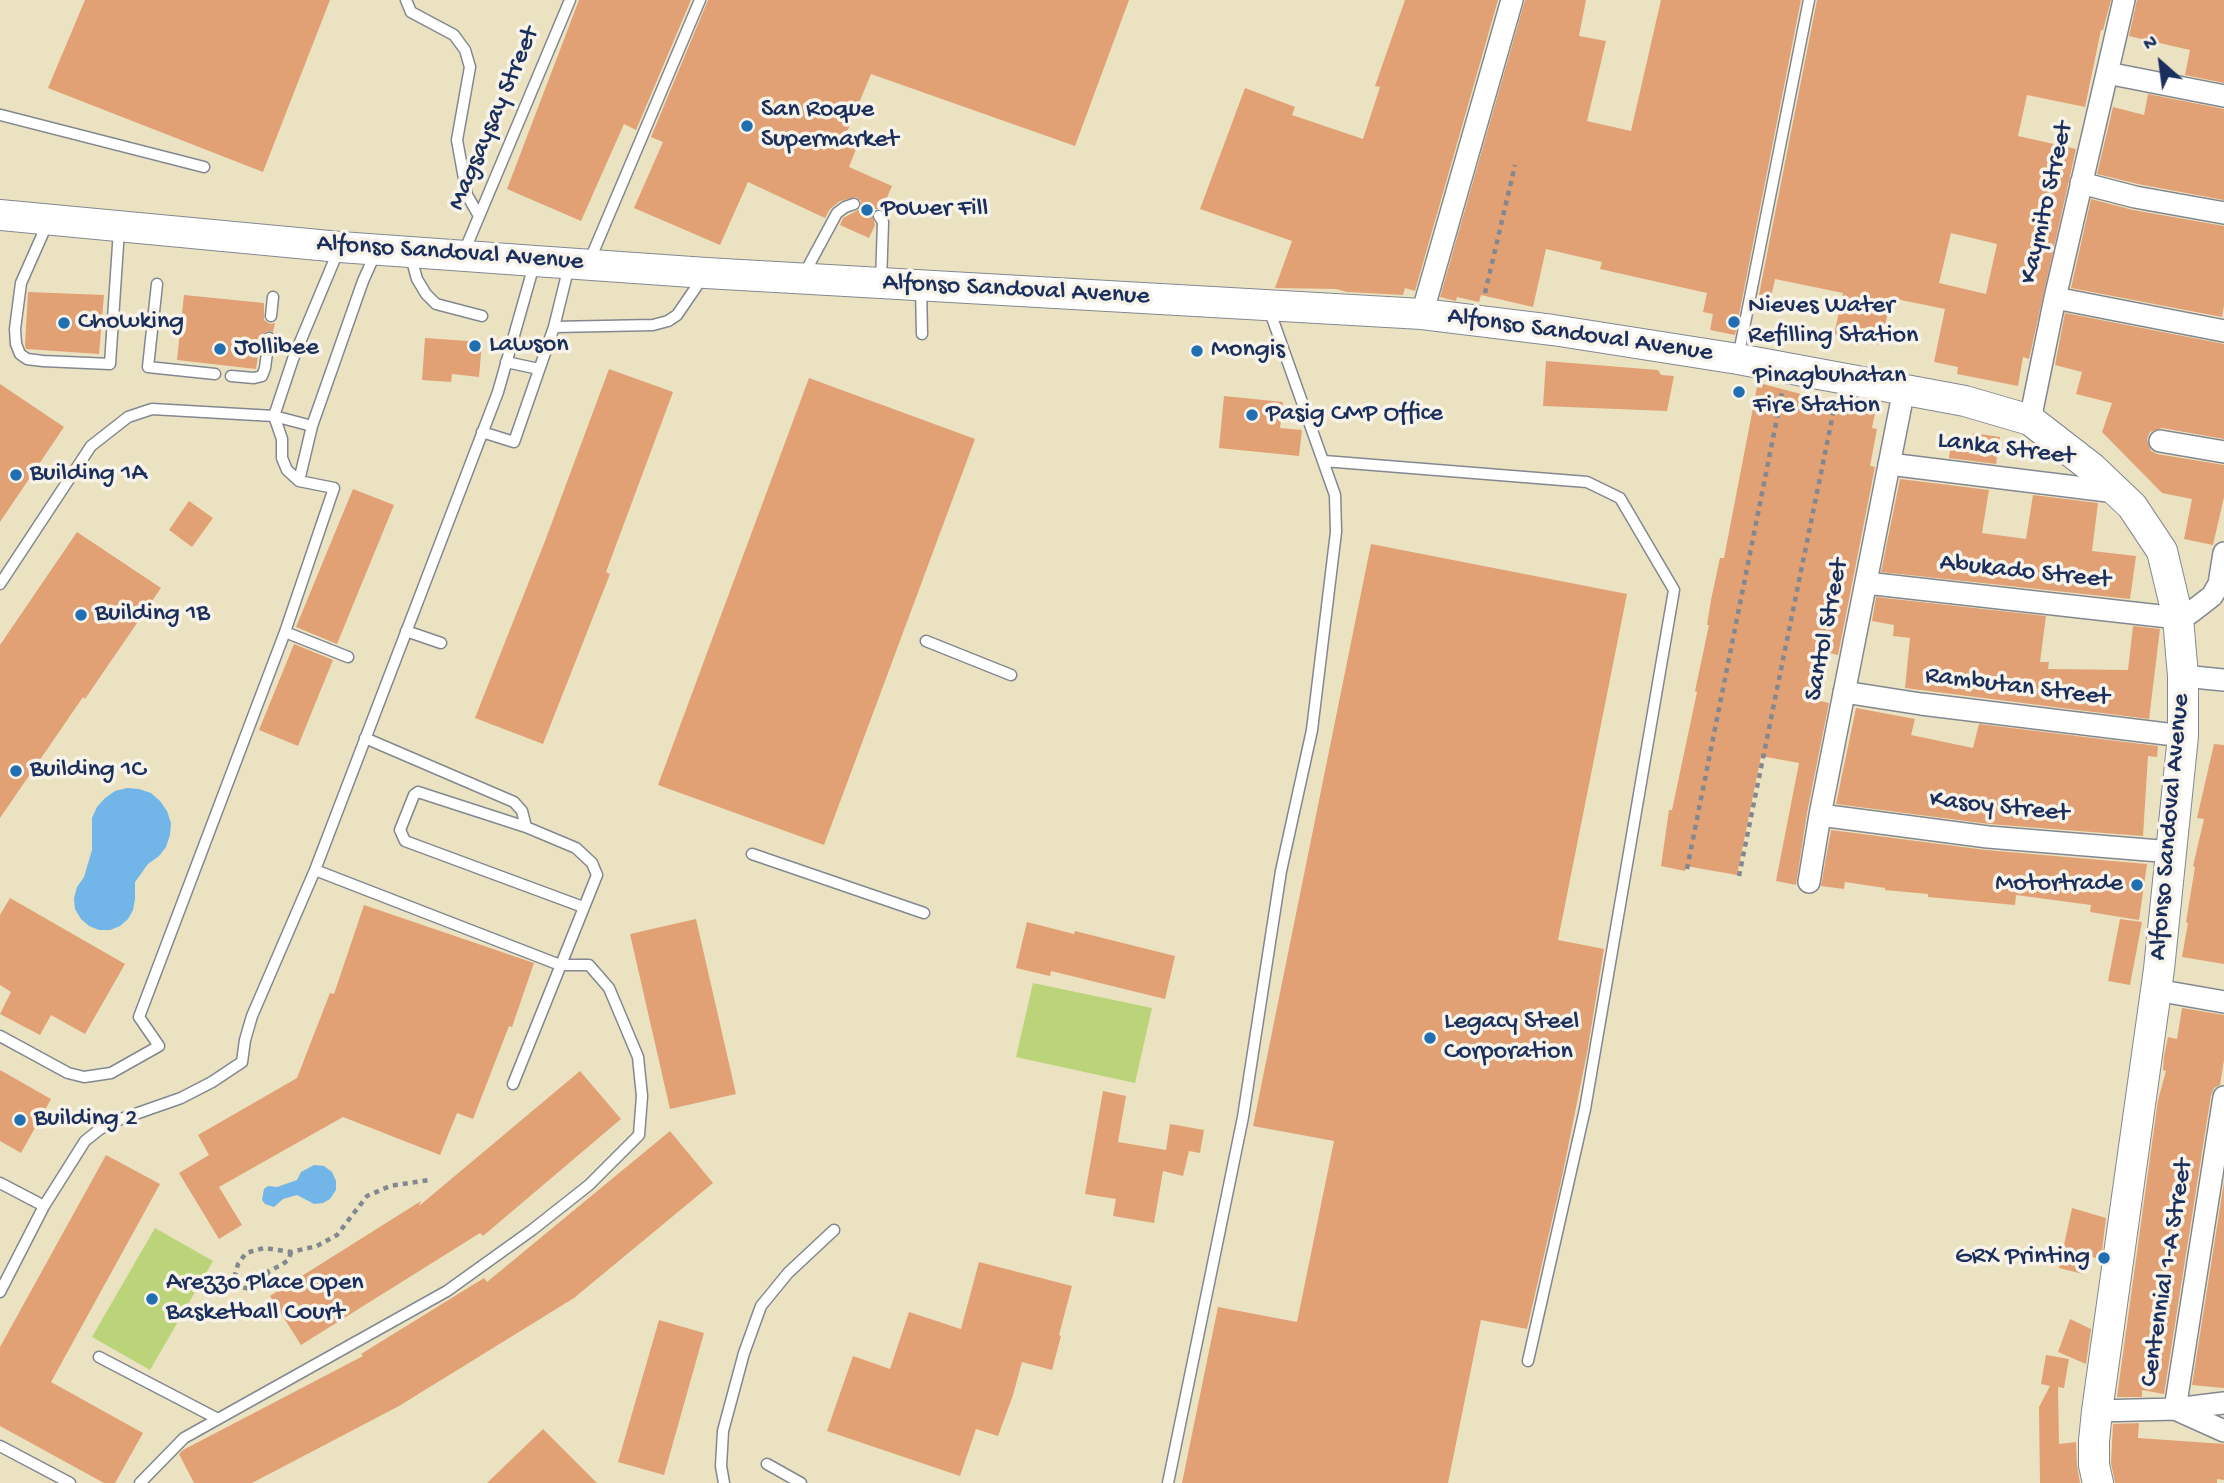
<!DOCTYPE html>
<style>
body{margin:0}
#map{position:relative;width:2224px;height:1483px;overflow:hidden;background:#ebe2c2;font-family:"Gochi Hand",sans-serif}
canvas{display:block}
.north{position:absolute;left:2126px;top:28px;width:70px;height:70px;-webkit-text-stroke:5px #f7f3e8;paint-order:stroke;rotate:332deg;font-size:19px;font-weight:700;line-height:28px;text-align:center;color:#1b2f5e}
.north::after{content:'';display:block;margin:auto;width:24px;height:32px;background:#1b2f5e;clip-path:polygon(50% 0,100% 100%,50% 72%,0 100%)}
</style>
<div id="map">
<canvas width="2224" height="1483"></canvas>
<div class="north">N</div>
</div>
<script>
const g = document.querySelector('canvas').getContext('2d');
g.lineJoin = 'round';
function fill(path, color) {
  g.fillStyle = color;
  g.fill(path, 'evenodd');
}
function shape(rows) {
  const path = new Path2D();
  for (const r of rows) {
    path.moveTo(r[0], r[1]);
    for (let i = 2; i < r.length; i += 2) path.lineTo(r[i], r[i + 1]);
  }
  return path;
}
function stroke(path, color, width, dash) {
  g.strokeStyle = color;
  g.lineWidth = width;
  g.lineCap = dash ? 'butt' : 'round';
  g.setLineDash(dash || []);
  g.stroke(path);
}
function label(font, color, halo, rows, align = 'center') {
  g.font = font + ' "Gochi Hand",sans-serif';
  g.lineWidth = 7;
  g.setLineDash([]);
  g.textBaseline = 'middle';
  g.strokeStyle = halo;
  g.fillStyle = color;
  for (const [text, x, y, turn = 0] of rows) {
    g.save();
    g.translate(x, y);
    g.rotate((+turn || 0) * Math.PI / 180);
    g.textAlign = isNaN(turn) ? turn : align;
    if (halo) g.strokeText(text, 0, 0);
    g.fillText(text, 0, 0);
    g.restore();
  }
}
fill(shape([
 [1033,983,1152,1008,1135,1083,1016,1057],
 [155,1228,213,1261,150,1370,92,1337]
]), '#bcd479');
fill(shape([
 [127,788,139,789,151,793,160,801,167,811,171,823,170,835,166,847,159,856,148,864,135,882,135,899,133,910,128,919,120,926,110,930,99,930,89,926,81,919,75,909,74,898,77,887,84,877,92,850,92,818,97,807,105,798,115,791],
 [314,1165,324,1166,332,1172,336,1181,336,1190,330,1199,323,1203,314,1204,297,1195,283,1199,274,1207,265,1204,262,1200,264,1189,268,1186,277,1187,297,1180,301,1172]
]), '#72b5e8');
fill(shape([
 [85,0,330,0,263,172,48,88],
 [579,0,691,0,636,130,624,124,581,221,507,189],
 [708,0,1129,0,1075,146,871,74,846,134,860,139,849,167,892,186,882,209,875,209,872,213,875,225,869,238,840,225,843,218,860,209,861,201,856,197,840,201,830,209,825,218,748,182,720,245,634,208,663,142,651,137],
 [1405,0,1498,0,1415,291,1405,288,1403,295,1347,292,1336,289,1275,288,1292,241,1200,209,1245,88,1295,107,1292,115,1363,139,1380,87,1375,86],
 [1525,0,1586,0,1579,36,1606,41,1587,121,1631,131,1661,0,1801,0,1735,335,1710,330,1713,314,1703,312,1707,293,1600,269,1602,262,1546,249,1533,307,1481,295,1479,302,1457,297,1456,301,1440,297],
 [1817,0,2111,0,2103,30,2101,30,2085,107,2027,95,2018,136,2076,149,2029,359,2023,357,2018,386,1957,374,1958,367,1934,362,1945,309,1891,298,1881,345,1834,335,1843,293,1775,279,1768,312,1756,310],
 [1951,233,1997,244,1986,294,1939,283],
 [2137,0,2224,0,2224,83,2185,75,2190,50,2129,36],
 [2148,94,2224,109,2224,200,2138,184,2097,174,2113,107,2144,115],
 [2091,199,2133,210,2224,226,2224,306,2222,317,2071,288],
 [28,292,104,295,99,354,26,349,25,345],
 [184,295,264,303,264,320,270,324,275,323,273,332,267,331,261,336,256,369,177,360],
 [2065,313,2224,344,2224,439,2162,428,2150,432,2147,439,2151,451,2157,454,2224,465,2224,497,2213,545,2184,539,2192,499,2162,493,2102,432,2112,403,2076,394,2082,372,2055,365],
 [425,338,482,342,479,377,452,374,451,382,422,380],
 [1546,361,1658,370,1661,375,1674,376,1667,411,1543,406],
 [609,369,673,392,606,572,610,574,543,744,475,718,545,541],
 [809,378,975,439,824,845,658,785],
 [0,384,64,427,0,522],
 [1763,384,1839,404,1841,397,1877,403,1872,428,1877,429,1870,466,1875,467,1841,640,1838,655,1822,651,1811,699,1829,703,1807,813,1796,885,1776,881,1799,763,1761,756,1737,875,1686,866,1685,871,1661,866,1669,810,1672,810,1697,692,1695,691,1709,625,1707,625,1711,600,1720,558,1724,558,1757,387,1762,388],
 [1224,396,1283,402,1280,428,1302,430,1299,456,1219,448],
 [1973,433,2000,437,1996,464,1949,458,1950,450,1969,452],
 [1900,479,1989,490,1982,533,2026,539,2033,495,2098,503,2092,551,2136,556,2130,599,1881,572],
 [353,489,394,505,337,644,296,627],
 [189,501,213,518,192,547,169,530],
 [77,532,161,588,85,699,83,697,0,818,0,645],
 [1371,544,1627,594,1558,940,1604,949,1587,1053,1562,1177,1527,1329,1481,1320,1448,1483,1182,1483,1218,1307,1297,1322,1334,1141,1253,1126],
 [1876,597,2046,616,2040,662,2049,662,2048,669,2128,670,2133,626,2160,629,2149,719,1905,688,1910,638,1893,636,1894,625,1872,621],
 [294,644,333,660,298,746,259,730],
 [1856,708,1915,719,1911,735,1973,748,1979,724,2158,746,2157,757,2148,756,2143,836,1989,824,1836,804],
 [2214,744,2224,745,2224,964,2182,957,2188,923,2186,922,2195,867,2193,866,2204,819,2197,818],
 [1831,830,1986,850,2147,864,2139,920,2090,912,2091,905,2016,895,2015,905,1928,897,1928,894,1885,890,1885,888,1845,882,1844,889,1821,886],
 [10,898,125,964,85,1034,51,1015,40,1035,0,1014,11,992,0,985,0,915],
 [364,905,534,963,512,1027,509,1026,473,1119,457,1113,440,1155,343,1117,219,1187,242,1225,219,1239,179,1173,209,1155,198,1135,297,1078,330,993,334,994],
 [696,919,736,1094,670,1109,630,934],
 [2120,919,2142,922,2130,985,2108,981],
 [1027,922,1074,934,1075,931,1175,956,1165,999,1051,971,1050,976,1016,968],
 [2182,1008,2224,1015,2224,1060,2220,1085,2214,1088,2211,1095,2164,1394,2142,1390,2142,1397,2117,1397,2158,1100,2166,1071,2163,1070,2164,1056,2168,1037,2177,1039],
 [0,1070,51,1099,21,1153,0,1141],
 [580,1071,621,1119,483,1236,480,1233,301,1345,270,1296,421,1201,419,1206],
 [1103,1091,1126,1096,1118,1142,1166,1150,1170,1124,1204,1130,1200,1153,1189,1151,1183,1176,1163,1171,1154,1223,1113,1216,1116,1199,1085,1194],
 [670,1131,713,1183,574,1298,399,1406,252,1483,194,1483,179,1454,183,1450,363,1356,361,1354,484,1278,487,1282],
 [106,1155,160,1184,51,1382,143,1433,115,1483,104,1483,0,1426,0,1347],
 [2224,1182,2224,1388,2192,1385],
 [2072,1208,2106,1218,2101,1259,2086,1256,2083,1274,2059,1268],
 [979,1262,1072,1286,1059,1335,1061,1336,1052,1370,1022,1362,1013,1395,998,1436,976,1429,960,1476,827,1431,853,1356,890,1369,909,1312,961,1329],
 [2070,1319,2091,1329,2086,1364,2058,1352],
 [659,1320,704,1333,664,1475,618,1462],
 [2046,1355,2069,1359,2064,1388,2058,1387,2059,1444,2076,1442,2077,1465,2080,1483,2040,1483,2039,1407,2050,1386,2041,1384],
 [2139,1423,2138,1438,2224,1444,2224,1480,2217,1479,2217,1483,2115,1483,2111,1463,2113,1424],
 [543,1429,597,1483,487,1483]
]), '#e1a175');
const lane = shape([
 [406,0,411,12,454,35,465,50,470,67,457,140,467,195,479,216],
 [1,115,204,167],
 [879,216,883,222,881,282],
 [48,222,21,283,15,329,16,344,20,354,27,359,43,361,110,364,119,230],
 [464,252,570,0],
 [410,254,417,279,426,294,436,304,482,316],
 [589,262,700,0],
 [803,276,837,213,845,207,854,204],
 [157,284,148,367,215,374],
 [921,288,922,334],
 [271,316,273,297],
 [554,327,653,325,668,321,677,315,703,277],
 [1738,358,1809,0],
 [506,362,539,369],
 [231,376,254,378,262,376,265,368,269,338],
 [482,432,514,442,554,327,569,266],
 [1324,461,1587,482,1620,498,1674,590,1585,1109,1528,1361],
 [299,481,312,426,363,281,376,252],
 [0,584,91,446,128,417,152,409,274,416,312,426],
 [406,631,441,643],
 [285,632,348,657],
 [926,641,1011,675],
 [365,738,514,802,522,811,526,827,576,848,592,863,597,875,513,1084],
 [526,827,418,792,414,795,400,830,405,841,583,907],
 [752,854,924,913],
 [0,1036,68,1073,84,1077,111,1073,159,1046,139,1017,285,632,334,488,299,481,287,470,282,458,282,439,274,416,293,359,339,249],
 [0,1183,44,1206],
 [0,1292,44,1206,85,1141,100,1129,121,1119,181,1098,212,1082,242,1062,245,1040,252,1016,315,870,498,392,534,265],
 [99,1357,218,1419],
 [0,1446,70,1483],
 [767,1464,801,1483],
 [140,1483,184,1438,447,1291,532,1230,589,1185,639,1135,642,1096,638,1057,609,988,589,965,560,965,315,870],
 [724,1483,721,1466,723,1431,744,1353,761,1306,788,1273,834,1230],
 [1168,1483,1243,1117,1281,871,1312,730,1336,532,1335,495,1269,309]
]);
const street = shape([
 [2107,73,2224,96],
 [2081,183,2135,197,2224,213],
 [2055,298,2224,331],
 [1422,314,1512,0],
 [2030,420,2055,298,2124,0],
 [2160,441,2224,452],
 [1889,464,2116,492],
 [1866,583,2178,618,2190,613,2212,596,2219,584,2224,553],
 [2183,676,2224,680],
 [1844,692,1921,704,2183,736],
 [1820,815,1988,837,2172,852],
 [1809,882,1820,815,1904,389],
 [2156,990,2224,1002],
 [2224,1097,2175,1409,2224,1403],
 [2097,1411,2175,1409,2224,1431]
]);
const secondary = shape([
 [0,215,340,247,535,261,706,273,1422,314,1553,330,1738,359,1965,401,2030,420,2092,468,2132,506,2162,551,2178,618,2183,676,2183,736,2159,969,2097,1411,2094,1441,2094,1465,2098,1483]
]);
stroke(lane, '#838890', 13);
stroke(street, '#838890', 24);
stroke(secondary, '#838890', 32);
stroke(shape([
 [1485,293,1515,165],
 [1687,869,1782,393],
 [1739,876,1835,404],
 [291,1252,289,1259,283,1264,269,1271,262,1283,251,1289,240,1287,234,1278,238,1264,246,1253,264,1248,291,1252,317,1246,337,1235,367,1196,390,1186,429,1180]
]), '#838890', 4.5, [5, 5]);
stroke(lane, '#fff', 10);
stroke(street, '#fff', 21);
stroke(secondary, '#fff', 30);
for (const [x, y, r, color] of [
 [747,126,7,"#1f6fb2"],
 [867,210,7,"#1f6fb2"],
 [1734,322,7,"#1f6fb2"],
 [64,323,7,"#1f6fb2"],
 [475,346,7,"#1f6fb2"],
 [220,349,7,"#1f6fb2"],
 [1197,351,7,"#1f6fb2"],
 [1739,392,7,"#1f6fb2"],
 [1252,415,7,"#1f6fb2"],
 [16,475,7,"#1f6fb2"],
 [81,615,7,"#1f6fb2"],
 [16,771,7,"#1f6fb2"],
 [2137,885,7,"#1f6fb2"],
 [1430,1038,7,"#1f6fb2"],
 [20,1120,7,"#1f6fb2"],
 [2104,1258,7,"#1f6fb2"],
 [152,1299,7,"#1f6fb2"]
]) {
  const dot = new Path2D();
  dot.arc(x, y, r, 0, 2 * Math.PI);
  g.fillStyle = color;
  g.fill(dot);
  stroke(dot, '#f7f3e8', 2.5);
}
label('26px', '#1b2f5e', '#f7f3e8', [
 ["San Roque",761,111],
 ["Supermarket",761,141],
 ["Power Fill",881,210],
 ["Nieves Water",1748,307],
 ["Refilling Station",1748,337],
 ["Chowking",78,323],
 ["Lawson",489,346],
 ["Jollibee",234,349],
 ["Mongis",1211,351],
 ["Pinagbuhatan",1753,377],
 ["Fire Station",1753,407],
 ["Pasig CMP Office",1266,415],
 ["Building 1A",30,475],
 ["Building 1B",95,615],
 ["Building 1C",30,771],
 ["Motortrade",2123,885,"right"],
 ["Legacy Steel",1444,1023],
 ["Corporation",1444,1053],
 ["Building 2",34,1120],
 ["GRX Printing",2090,1258,"right"],
 ["Arezzo Place Open",166,1284],
 ["Basketball Court",166,1314]
], 'left');
label('26px', '#1b2f5e', '#f7f3e8', [
 ["Magsaysay Street",495,119,-67],
 ["Kaymito Street",2048,203,-77],
 ["Alfonso Sandoval Avenue",450,254,4],
 ["Alfonso Sandoval Avenue",1016,291,3],
 ["Alfonso Sandoval Avenue",1580,336,8],
 ["Lanka Street",2006,450,7],
 ["Abukado Street",2025,573,6],
 ["Santol Street",1828,630,-79],
 ["Rambutan Street",2017,688,7],
 ["Kasoy Street",1999,808,6],
 ["Alfonso Sandoval Avenue",2171,827,-85],
 ["Centennial 1-A Street",2168,1273,-81]
]);
</script>
